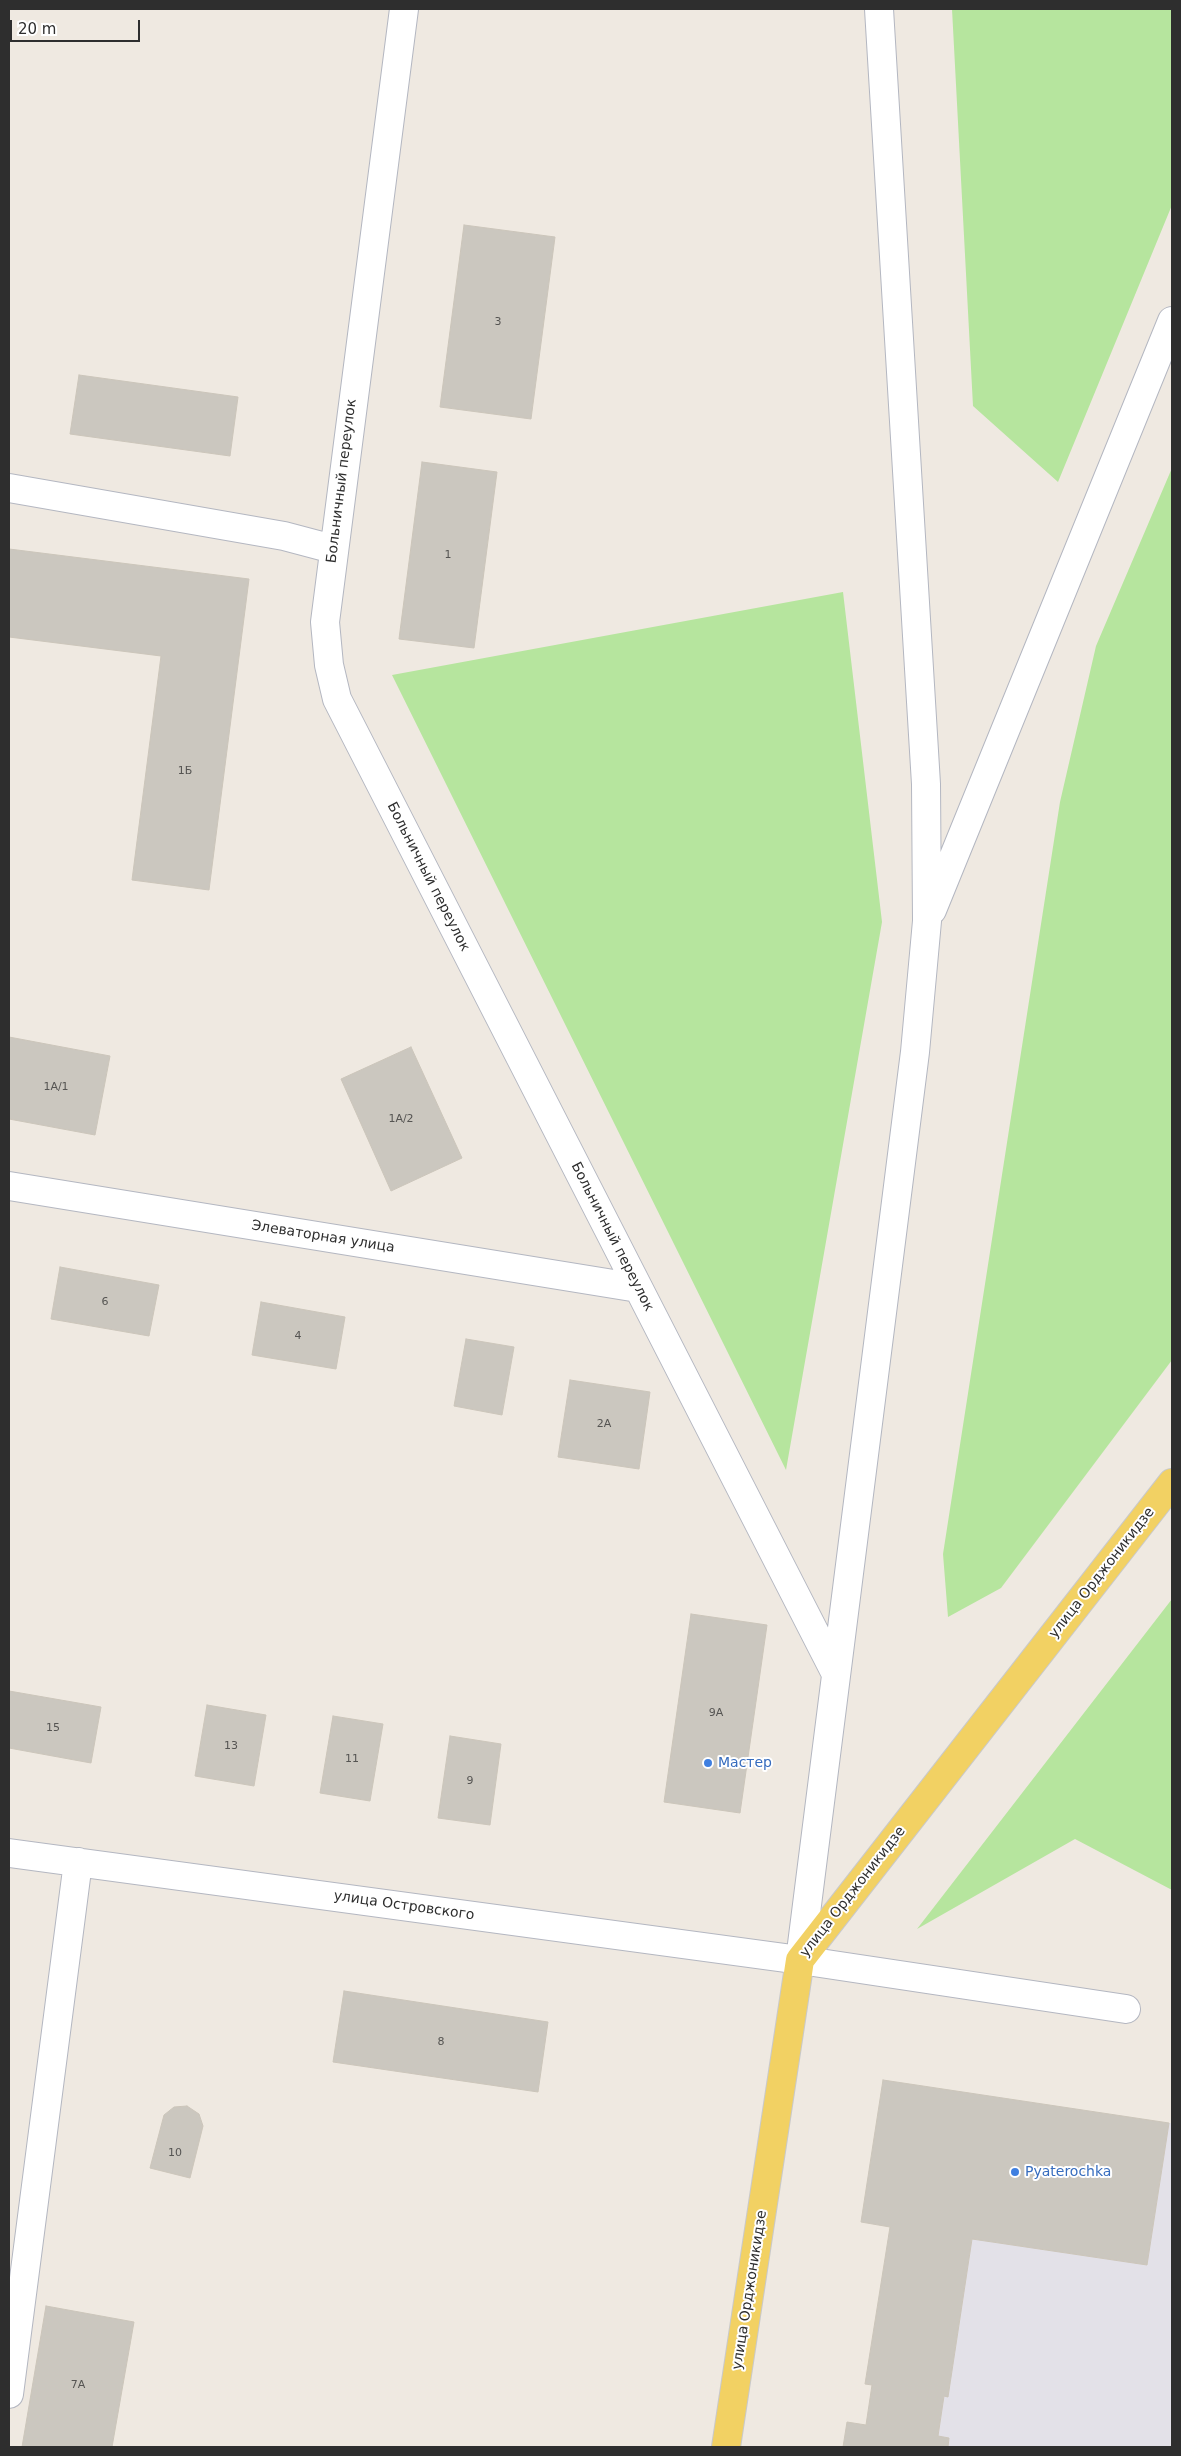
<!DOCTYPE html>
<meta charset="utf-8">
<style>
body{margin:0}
#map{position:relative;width:1181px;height:2456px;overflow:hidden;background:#efe9e1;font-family:"DejaVu Sans",sans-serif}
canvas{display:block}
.frame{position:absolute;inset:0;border:10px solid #2e2e2e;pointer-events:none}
.scale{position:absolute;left:10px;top:20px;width:130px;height:22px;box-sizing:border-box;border:2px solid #2e2e2e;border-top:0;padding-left:6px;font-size:15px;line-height:18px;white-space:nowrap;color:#2e2e2e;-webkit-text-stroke:4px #fff;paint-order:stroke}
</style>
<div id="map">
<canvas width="1181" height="2456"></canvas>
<div class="frame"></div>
<div class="scale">20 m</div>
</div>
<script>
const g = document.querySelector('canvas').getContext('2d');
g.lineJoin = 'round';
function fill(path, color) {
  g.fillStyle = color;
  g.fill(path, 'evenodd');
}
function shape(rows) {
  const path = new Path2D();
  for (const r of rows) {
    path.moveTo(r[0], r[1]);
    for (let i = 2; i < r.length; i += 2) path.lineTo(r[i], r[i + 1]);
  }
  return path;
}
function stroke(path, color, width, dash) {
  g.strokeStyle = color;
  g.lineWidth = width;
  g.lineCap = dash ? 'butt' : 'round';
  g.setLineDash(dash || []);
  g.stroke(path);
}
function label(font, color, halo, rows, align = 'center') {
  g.font = font + ' "DejaVu Sans",sans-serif';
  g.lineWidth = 4;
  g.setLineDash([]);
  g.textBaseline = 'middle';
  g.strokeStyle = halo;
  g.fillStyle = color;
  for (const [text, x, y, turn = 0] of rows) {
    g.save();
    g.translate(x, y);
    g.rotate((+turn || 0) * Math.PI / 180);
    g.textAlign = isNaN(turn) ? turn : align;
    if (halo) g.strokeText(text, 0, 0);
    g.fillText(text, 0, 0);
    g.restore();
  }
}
fill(shape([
 [1169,2123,1172,2123,1172,2447,948,2447,949,2438,938,2436,944,2396,948,2396,972,2239,1147,2265]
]), '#e3e1e8');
fill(shape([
 [952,9,1172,9,1172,205,1058,482,973,406],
 [1172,468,1172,1360,1001,1588,948,1617,943,1554,1060,802,1096,646],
 [843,592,882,922,786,1470,392,675],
 [1172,1599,1172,1890,1075,1839,917,1929]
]), '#b6e59e');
const building = shape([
 [464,225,555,237,531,419,440,407,464,225],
 [79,375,238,397,230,456,70,434,79,375],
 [422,462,497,472,474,648,399,639,422,462],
 [9,549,249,579,209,890,132,880,161,656,9,637,9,549],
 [9,1037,110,1056,95,1135,9,1119,9,1037],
 [411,1047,462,1158,391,1191,341,1079,411,1047],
 [60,1267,159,1285,149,1336,51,1319,60,1267],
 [261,1302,345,1317,336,1369,252,1355,261,1302],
 [466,1339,514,1347,502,1415,454,1406,466,1339],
 [570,1380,650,1392,639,1469,558,1457,570,1380],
 [691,1614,767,1625,740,1813,664,1802,691,1614],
 [9,1691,101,1707,91,1763,9,1748,9,1691],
 [207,1705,266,1715,254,1786,195,1776,207,1705],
 [333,1716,383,1724,370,1801,320,1793,333,1716],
 [450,1736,501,1744,490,1825,438,1818,450,1736],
 [344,1991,548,2022,538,2092,333,2062,344,1991],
 [883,2080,1169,2123,1147,2265,972,2239,948,2397,944,2396,938,2436,949,2438,948,2447,843,2447,847,2422,866,2425,872,2385,865,2384,890,2227,861,2222,883,2080],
 [187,2106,199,2114,203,2126,190,2178,150,2168,164,2115,174,2107,187,2106],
 [46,2306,134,2322,112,2447,22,2447,46,2306]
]);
fill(building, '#cbc7bf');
stroke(building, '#cbc5ba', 1);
const minor = shape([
 [404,9,325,622,329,665,337,699,836,1674],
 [9,488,284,536,333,549],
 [932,910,1172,321],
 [9,1186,638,1288],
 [9,1853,800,1960,1126,2009],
 [800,1960,915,1052,927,921,926,784,879,9],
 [9,2394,78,1862]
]);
const major = shape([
 [726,2447,800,1960,1172,1483]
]);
stroke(minor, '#b4b7c1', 30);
stroke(major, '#c9c9c9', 30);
stroke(minor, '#fff', 28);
stroke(major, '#f2d163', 28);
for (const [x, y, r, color] of [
 [708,1763,5,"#3f7fe0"],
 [1015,2172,5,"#3f7fe0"]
]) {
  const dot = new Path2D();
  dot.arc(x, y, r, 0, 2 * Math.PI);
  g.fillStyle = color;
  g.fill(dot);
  stroke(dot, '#fff', 2);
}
label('11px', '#555452', null, [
 ["3",498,322],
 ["1",448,555],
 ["1Б",185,771],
 ["1А/1",56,1087],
 ["1А/2",401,1119],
 ["6",105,1302],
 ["4",298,1336],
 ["2А",604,1424],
 ["9А",716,1713],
 ["15",53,1728],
 ["13",231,1746],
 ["11",352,1759],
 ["9",470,1781],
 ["8",441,2042],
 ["10",175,2153],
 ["7А",78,2385]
]);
label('14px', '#2e2e2e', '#fff', [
 ["Больничный переулок",342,481,-83],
 ["Больничный переулок",428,877,63],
 ["Элеваторная улица",323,1237,9],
 ["Больничный переулок",612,1237,63],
 ["улица Орджоникидзе",1102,1573,-52],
 ["улица Орджоникидзе",853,1892,-52],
 ["улица Островского",404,1906,8],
 ["улица Орджоникидзе",750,2290,-81]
]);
label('14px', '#366cbe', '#fff', [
 ["Мастер",718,1763],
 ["Pyaterochka",1025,2172]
], 'left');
</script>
